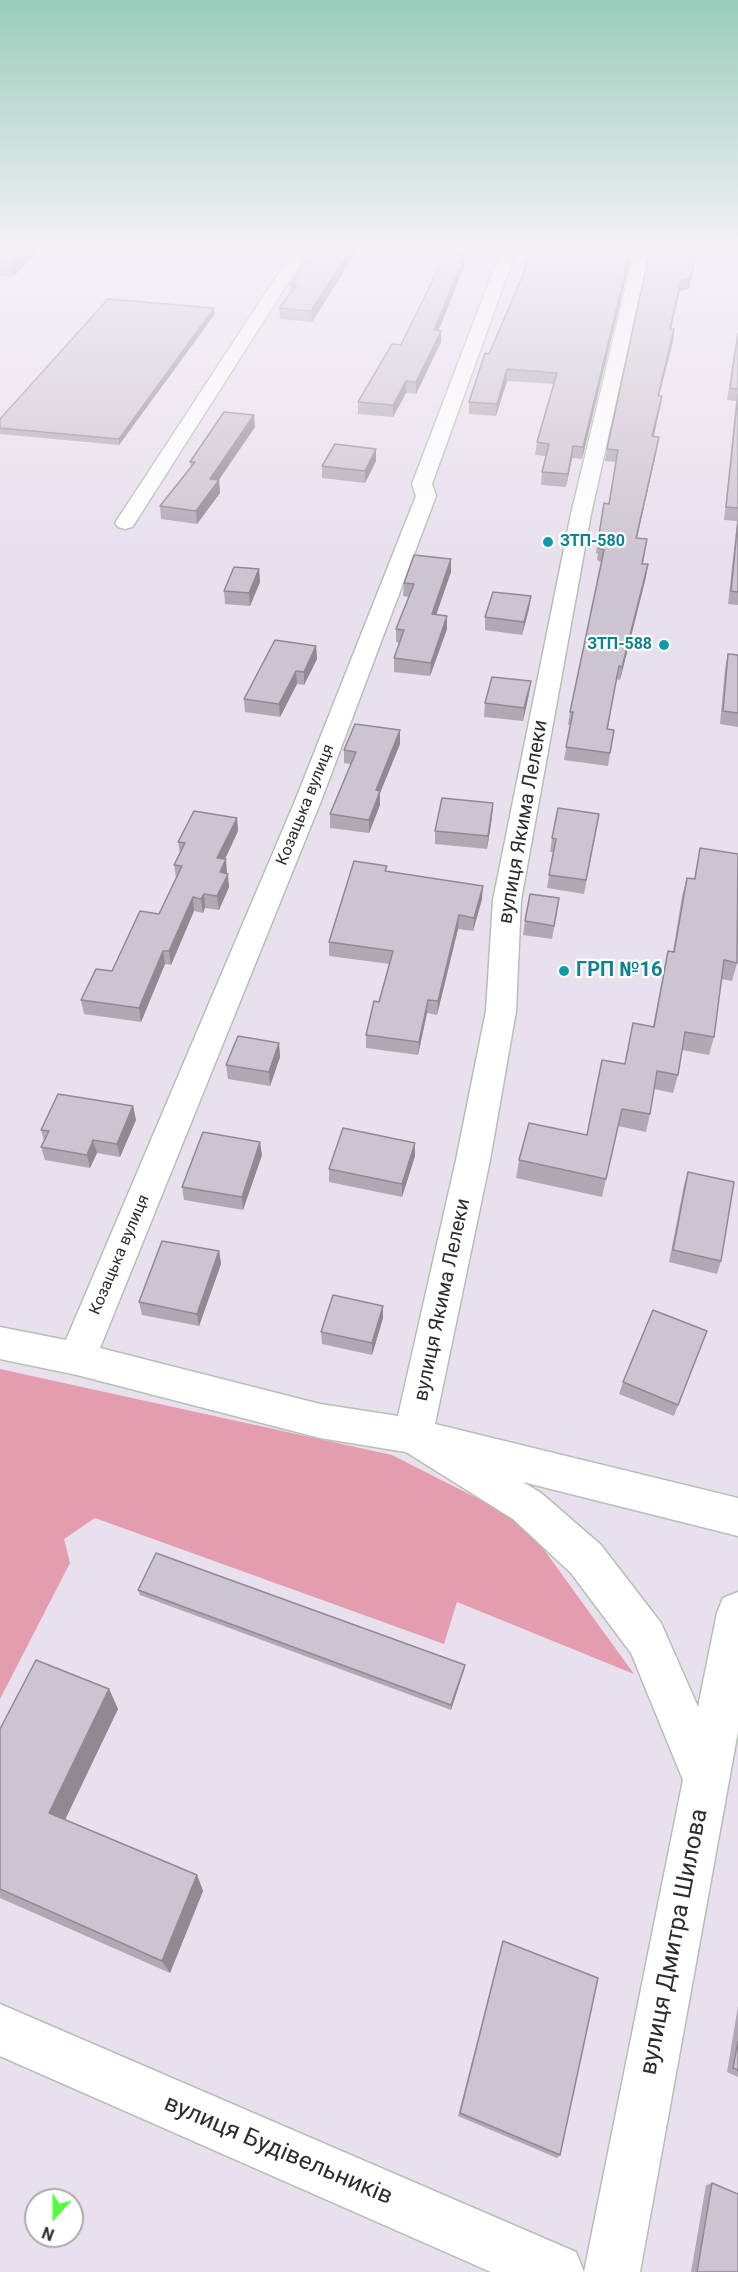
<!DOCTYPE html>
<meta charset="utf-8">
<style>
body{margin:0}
#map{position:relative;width:738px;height:2272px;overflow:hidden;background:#e9e0ee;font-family:Roboto,sans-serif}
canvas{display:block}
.north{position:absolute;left:24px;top:2188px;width:60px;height:60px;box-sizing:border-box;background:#fff;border:2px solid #ababab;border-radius:50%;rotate:201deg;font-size:16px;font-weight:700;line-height:24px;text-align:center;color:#2d2d2d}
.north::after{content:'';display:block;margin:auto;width:21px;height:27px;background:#54fa41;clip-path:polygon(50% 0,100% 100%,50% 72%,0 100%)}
</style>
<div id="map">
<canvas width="738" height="2272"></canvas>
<div class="north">N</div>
</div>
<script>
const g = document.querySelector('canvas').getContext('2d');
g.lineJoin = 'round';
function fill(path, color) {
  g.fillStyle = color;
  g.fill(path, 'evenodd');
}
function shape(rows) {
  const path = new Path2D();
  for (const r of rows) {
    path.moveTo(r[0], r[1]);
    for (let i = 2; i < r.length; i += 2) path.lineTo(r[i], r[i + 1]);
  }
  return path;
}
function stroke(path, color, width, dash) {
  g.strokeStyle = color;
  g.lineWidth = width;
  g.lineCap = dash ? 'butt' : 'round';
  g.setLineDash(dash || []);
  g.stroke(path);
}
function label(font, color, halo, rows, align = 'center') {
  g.font = font + ' Roboto,sans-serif';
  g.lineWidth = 4.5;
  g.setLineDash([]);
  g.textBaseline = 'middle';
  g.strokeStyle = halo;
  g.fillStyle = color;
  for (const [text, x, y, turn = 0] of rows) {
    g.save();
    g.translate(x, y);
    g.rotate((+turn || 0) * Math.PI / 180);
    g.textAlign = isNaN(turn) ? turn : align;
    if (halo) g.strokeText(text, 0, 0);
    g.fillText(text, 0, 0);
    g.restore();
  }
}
fill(shape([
 [0,1369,392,1455,524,1522,634,1674,457,1602,444,1644,95,1518,64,1539,70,1563,0,1699]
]), '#e49daf');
const minor = shape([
 [297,245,312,245,135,523,132,527,125,529,118,527,115,523,297,245],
 [503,245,518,245,432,484,436,496,321,801,100,1348,320,1404,398,1416,456,1160,486,1011,493,900,571,514,636,245,651,245,591,514,521,900,516,1011,490,1160,435,1424,738,1498,738,1536,523,1482,541,1493,601,1545,661,1623,698,1707,717,1613,723,1598,738,1592,738,1731,640,2272,584,2272,683,1780,631,1653,571,1573,513,1519,406,1452,320,1438,77,1375,0,1359,0,1327,66,1340,295,801,416,496,412,484,503,245],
 [0,2004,576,2252,584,2272,491,2272,0,2056,0,2004]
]);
stroke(minor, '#b5c0b3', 3);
fill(minor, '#fff');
fill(shape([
 [0,245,43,245,13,277,0,276],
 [634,245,582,459,572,458,566,487,541,485,542,472,546,456,535,455,537,442,554,384,507,381,496,416,469,414,469,402,489,354,524,274,523,274,524,263],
 [651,245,689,289,680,291,671,329,674,329,673,341,659,396,662,396,653,437,657,449,637,538,647,539,643,564,646,577,620,680,616,679,608,729,614,730,608,766,564,760,570,725,568,725,570,712,602,563,597,560,598,554,596,553,604,503,609,504,616,462,605,461,607,449],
 [354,256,312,322,280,319,279,308,290,294,290,285],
 [464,267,438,331,441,342,416,394,406,393,393,417,358,414,358,402,401,345],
 [215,314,119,445,0,434,0,419],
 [738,333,738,605,728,604,737,521,724,520,736,401,727,400,734,352],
 [255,427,219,480,220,493,197,524,161,519,160,506,191,467,190,462],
 [376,449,376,461,365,483,322,478,322,466],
 [451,559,451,572,436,614,447,629,430,676,394,672,394,658,400,643,396,642,396,629,409,597,403,596,404,583],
 [259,569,260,582,250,606,225,604,224,591],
 [529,609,522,635,485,630,485,617],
 [316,646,317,659,304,685,297,684,280,717,245,712,244,699],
 [738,653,738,727,720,724,725,668,728,654,738,655],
 [529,694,523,721,484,717,485,703],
 [400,744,380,793,380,805,369,833,330,828,330,814,351,764,344,763,344,750],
 [493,803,492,817,487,849,435,844,435,831],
 [237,818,238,831,225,859,229,887,219,910,205,908,203,913,194,911,171,965,165,964,141,1022,84,1014,81,1000,112,971,159,914,176,878,174,865,180,854,178,842],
 [597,827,584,894,547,888,553,852,550,852,552,838],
 [700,848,737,963,732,981,721,979,714,1037,709,1055,682,1050,678,1075,673,1093,654,1089,650,1114,646,1132,618,1126,602,1197,516,1178,519,1160,587,1135,625,1064,653,1026,668,951,673,952,682,896,687,878,694,879],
 [387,866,386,871,482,899,473,931,458,929,437,1015,427,1013,418,1055,366,1048,366,1035,379,1002,390,964,329,956,329,942],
 [557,912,552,939,523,935,525,921],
 [279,1043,280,1057,270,1086,228,1079,226,1065],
 [133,1106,136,1120,120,1157,97,1153,90,1168,45,1160,41,1147,44,1141,41,1130],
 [415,1143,415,1156,402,1197,329,1182,329,1169],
 [262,1155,243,1210,184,1200,182,1187],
 [688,1172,721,1261,717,1274,669,1262,684,1185],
 [219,1251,221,1264,199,1326,142,1315,139,1302],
 [383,1318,372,1355,322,1344,321,1332],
 [707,1331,674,1416,619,1394,623,1382],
 [138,1590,465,1665,464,1670,451,1710,140,1595],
 [109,1689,118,1709,65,1820,197,1875,203,1891,170,1973,0,1898,0,1729],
 [503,1941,560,2155,557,2158,458,2116],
 [738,2006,738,2077,727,2072],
 [712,2183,738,2272,691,2272,706,2185]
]), '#b0a9b4');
fill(shape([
 [28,245,43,245,13,277,10,263],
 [354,245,354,256,312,322,311,311],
 [632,245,634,245,582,459,583,447],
 [697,245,689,289,680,291,668,340,681,280],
 [464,257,464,267,434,342,434,330],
 [214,308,215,314,119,445,119,439],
 [674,329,673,341,656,408,658,396],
 [441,331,441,342,416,394,416,382],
 [507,369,507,381,496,416,497,404],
 [406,381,406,393,393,417,393,405],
 [662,396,660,408,651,449,652,436],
 [254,415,255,427,213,488,219,480,220,493,197,524,196,511,210,479],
 [659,437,657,449,634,551,636,538],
 [573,446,572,458,566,487,568,474],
 [376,449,376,461,365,483,365,471],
 [451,559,451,572,432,627,432,614],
 [648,564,646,577,620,680,622,667],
 [259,569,260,582,250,606,249,593],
 [531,596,529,609,522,635,524,622],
 [447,616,447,629,430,676,431,663],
 [316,646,317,659,304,685,304,672],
 [296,671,297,684,280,717,279,704],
 [531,681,529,694,523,721,524,708],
 [400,730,400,744,380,793,380,805,369,833,369,820,376,790],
 [493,803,492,817,487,849,488,836],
 [237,818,238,831,219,872,217,858],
 [226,859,227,873,221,886,220,872],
 [228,874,229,887,219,910,217,896],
 [483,886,482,899,473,931,474,918],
 [204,894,205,908,203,913,201,899],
 [193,897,194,911,171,965,169,951],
 [459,915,458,929,437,1015,438,1001],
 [163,951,165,964,141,1022,139,1008],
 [428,1000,427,1013,418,1055,419,1042],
 [279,1043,280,1057,270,1086,269,1072],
 [133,1106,136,1120,120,1157,117,1144],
 [93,1140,97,1153,90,1168,87,1155],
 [260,1142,262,1155,243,1210,242,1197],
 [415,1143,415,1156,402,1197,402,1184],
 [219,1251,221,1264,199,1326,197,1314],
 [383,1306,383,1318,372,1355,372,1343],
 [465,1665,464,1670,451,1710,451,1705],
 [109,1689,118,1709,60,1830,49,1813],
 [197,1875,203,1891,170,1973,162,1961]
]), '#908992');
const building = shape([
 [0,245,28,245,10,263,0,263,0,245],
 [317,245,354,245,311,311,279,308,297,285,290,285,317,245],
 [531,245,632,245,583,447,573,446,568,474,542,472,549,444,537,442,557,373,507,369,497,404,469,402,485,353,489,354,528,263,524,263,531,245],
 [651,245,697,245,691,278,681,280,670,329,674,329,658,396,662,396,652,436,659,437,636,538,647,539,642,564,648,564,622,667,619,666,607,729,614,730,610,753,566,747,573,712,570,712,604,550,599,548,601,541,598,541,604,503,609,504,618,450,607,449,651,245],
 [448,249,464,257,434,330,441,331,416,382,406,381,393,405,358,402,392,344,401,345,448,249],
 [108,299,214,308,119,439,0,428,0,419,108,299],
 [738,333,738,389,730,388,738,333],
 [738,394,738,508,726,507,738,394],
 [224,412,254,415,210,479,219,480,196,511,160,506,195,462,190,462,224,412],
 [335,444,376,449,365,471,322,466,335,444],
 [738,521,738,592,731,591,738,521],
 [414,555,451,559,432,614,447,616,431,663,394,658,404,630,396,629,414,584,404,583,414,555],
 [234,567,259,569,249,593,224,591,234,567],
 [493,592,531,596,524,622,485,617,493,592],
 [275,640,316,646,304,672,296,671,279,704,244,699,275,640],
 [728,654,738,655,738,713,723,711,728,654],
 [492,677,531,681,524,708,485,703,492,677],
 [355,724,400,730,376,790,380,791,369,820,330,814,356,752,344,750,355,724],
 [442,798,493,803,488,836,435,831,442,798],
 [558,808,599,814,586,880,549,875,556,839,552,838,558,808],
 [194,811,237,818,217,858,226,859,220,872,228,874,217,896,204,894,201,899,193,897,169,951,163,951,139,1008,81,1000,96,969,112,971,140,911,159,914,182,866,174,865,185,843,178,842,194,811],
 [700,848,738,854,737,963,724,960,714,1037,685,1032,678,1075,657,1071,650,1114,622,1109,606,1179,519,1160,529,1123,587,1135,602,1060,625,1064,633,1023,654,1027,668,951,674,952,687,878,695,879,700,848],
 [354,861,387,866,385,871,483,886,474,918,459,915,438,1001,428,1000,419,1042,366,1035,374,1001,379,1002,393,951,329,942,354,861],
 [530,894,559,898,554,926,525,921,530,894],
 [238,1036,279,1043,269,1072,226,1065,238,1036],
 [58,1094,133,1106,117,1144,93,1140,87,1155,41,1147,49,1131,41,1130,58,1094],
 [343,1128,415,1143,402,1184,329,1169,343,1128],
 [203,1132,260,1142,242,1197,182,1187,203,1132],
 [688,1172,734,1182,721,1261,673,1250,688,1172],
 [162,1241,219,1251,197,1314,139,1302,162,1241],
 [333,1295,383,1306,372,1343,321,1332,333,1295],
 [653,1310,707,1331,678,1405,623,1382,653,1310],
 [156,1553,465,1665,451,1705,138,1590,156,1553],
 [36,1660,109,1689,49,1813,197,1875,162,1961,0,1889,0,1729,36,1660],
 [503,1941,598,1978,560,2155,460,2113,503,1941],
 [738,2041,738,2070,733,2068,738,2041],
 [712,2183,738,2194,738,2272,697,2272,712,2183]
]);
fill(building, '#cdc4d1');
stroke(building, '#908992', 1.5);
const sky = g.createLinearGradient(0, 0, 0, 563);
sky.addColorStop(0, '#99ccba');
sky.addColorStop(0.44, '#f5f1f7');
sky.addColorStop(1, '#f5f1f700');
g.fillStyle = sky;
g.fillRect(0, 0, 738, 563);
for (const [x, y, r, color] of [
 [548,542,6,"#0f9aa8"],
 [664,645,6,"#0f9aa8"],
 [564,971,6,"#0f9aa8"]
]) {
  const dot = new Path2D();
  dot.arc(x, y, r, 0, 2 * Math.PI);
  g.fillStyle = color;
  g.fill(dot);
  stroke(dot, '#fff', 2);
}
label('bold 16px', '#0d838f', '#fff', [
 ["ЗТП-580",560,542],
 ["ЗТП-588",652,645,"right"]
], 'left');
label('16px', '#2d2d2d', '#fff', [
 ["Козацька вулиця",306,805,-68],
 ["Козацька вулиця",120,1255,-67]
]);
label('20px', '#2d2d2d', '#fff', [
 ["вулиця Якима Лелеки",524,822,-80],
 ["вулиця Якима Лелеки",443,1300,-78]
]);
label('bold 20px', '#0d838f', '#fff', [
 ["ГРП №16",576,971]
], 'left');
label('24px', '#2d2d2d', '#fff', [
 ["вулиця Дмитра Шилова",675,1942,-79],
 ["вулиця Будівельників",278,2151,23]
]);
</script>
